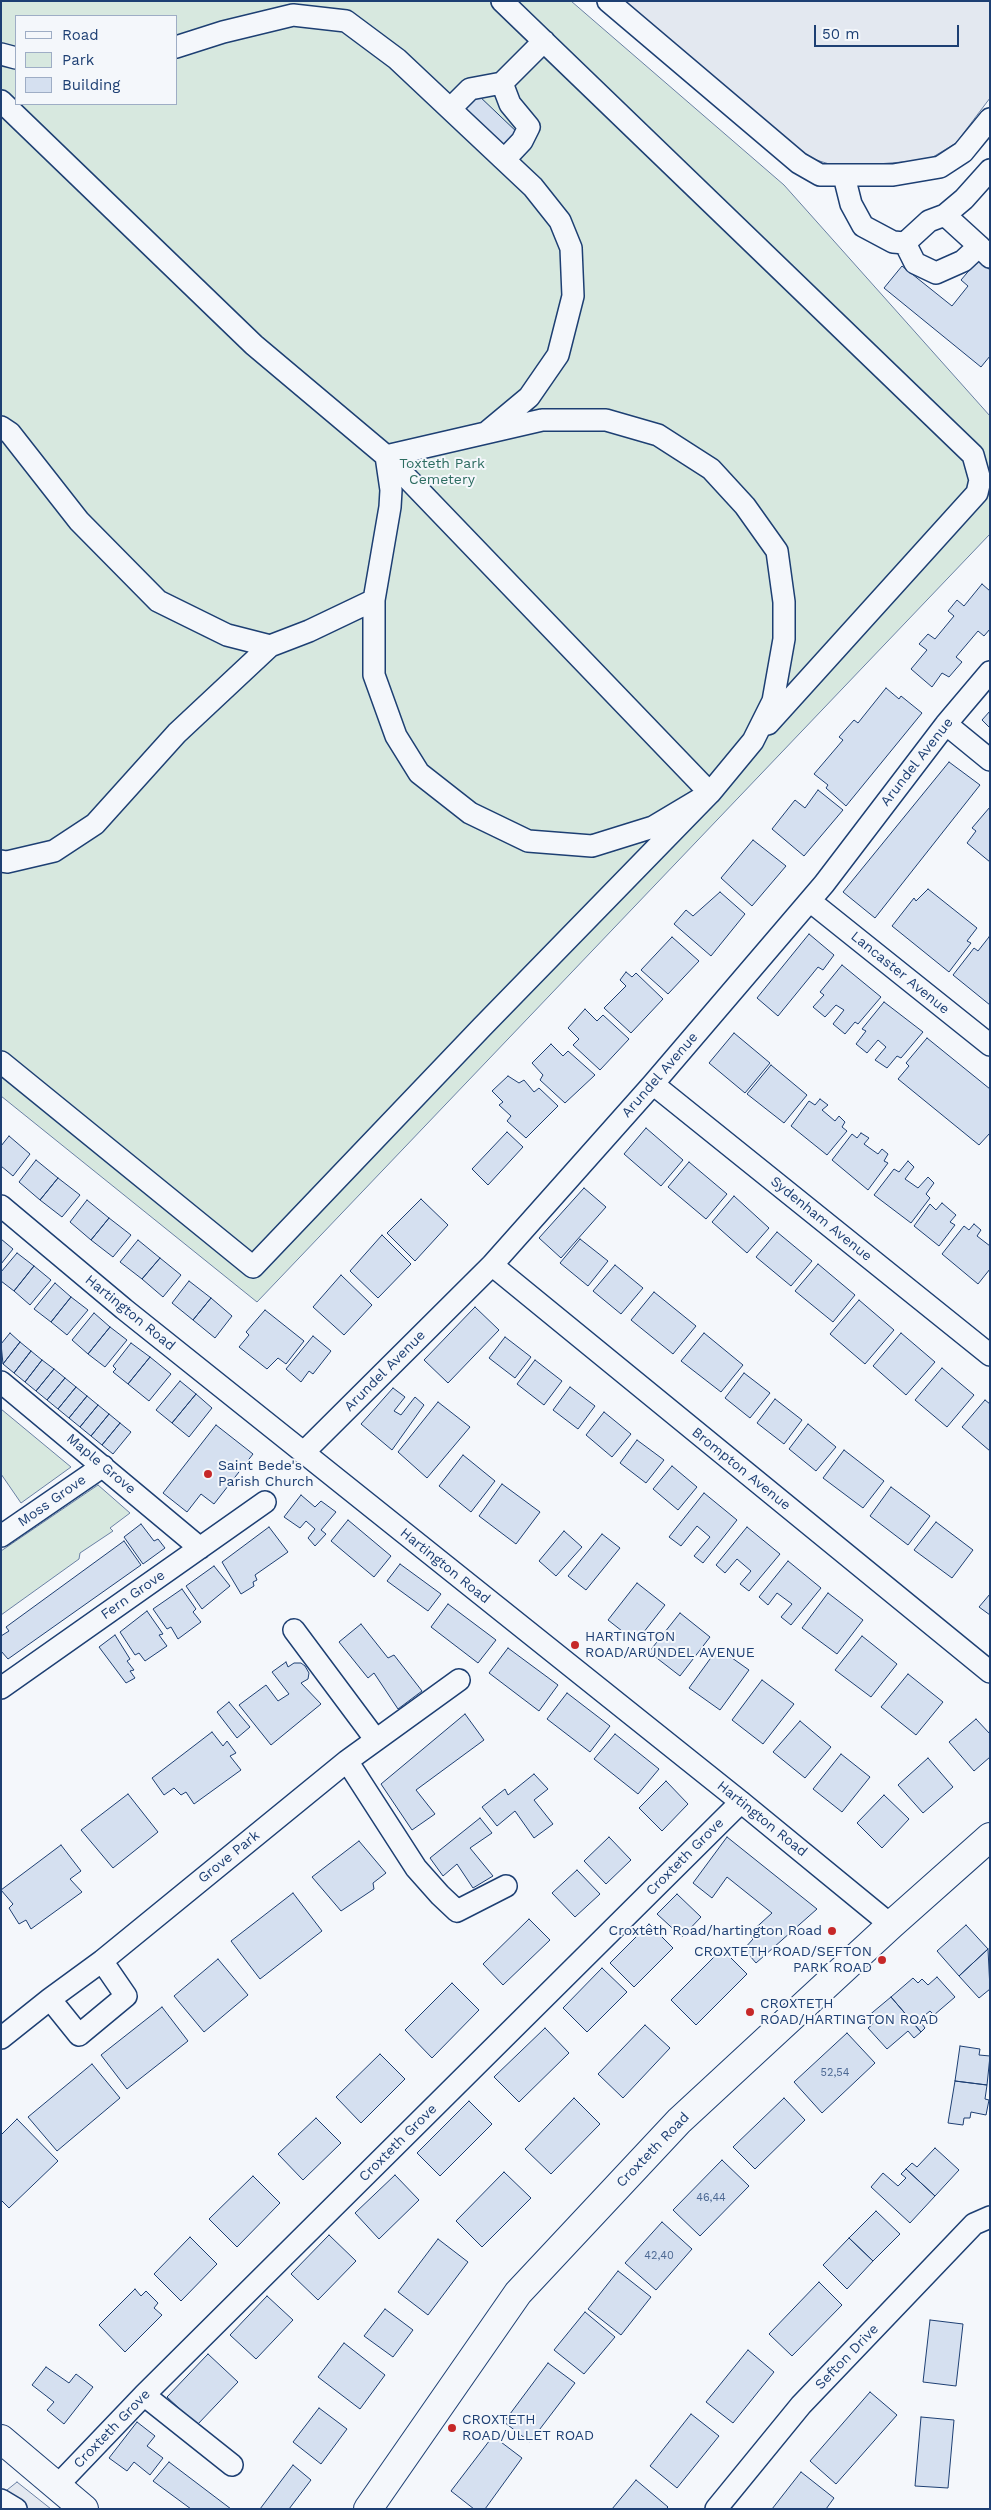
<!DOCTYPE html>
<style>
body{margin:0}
#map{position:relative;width:991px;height:2510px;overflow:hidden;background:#f4f7fb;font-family:"Work Sans",sans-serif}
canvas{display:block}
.frame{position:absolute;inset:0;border:2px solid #1d3f73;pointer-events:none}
.legend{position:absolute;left:15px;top:15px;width:162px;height:90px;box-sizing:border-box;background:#f4f7fb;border:1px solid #9eadc5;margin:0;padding:6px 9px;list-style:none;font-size:15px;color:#1d3f73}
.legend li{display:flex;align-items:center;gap:10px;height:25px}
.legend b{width:25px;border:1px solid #9eadc5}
.scale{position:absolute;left:814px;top:25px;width:145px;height:22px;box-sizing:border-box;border:2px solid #1d3f73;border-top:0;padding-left:6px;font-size:15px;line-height:18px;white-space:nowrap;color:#1d3f73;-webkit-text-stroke:4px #f4f7fb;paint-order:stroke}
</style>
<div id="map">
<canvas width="991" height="2510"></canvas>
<div class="frame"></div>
<ul class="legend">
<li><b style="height:6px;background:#f4f7fb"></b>Road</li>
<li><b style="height:14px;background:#d7e8df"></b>Park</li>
<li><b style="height:14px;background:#d5e0f0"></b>Building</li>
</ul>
<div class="scale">50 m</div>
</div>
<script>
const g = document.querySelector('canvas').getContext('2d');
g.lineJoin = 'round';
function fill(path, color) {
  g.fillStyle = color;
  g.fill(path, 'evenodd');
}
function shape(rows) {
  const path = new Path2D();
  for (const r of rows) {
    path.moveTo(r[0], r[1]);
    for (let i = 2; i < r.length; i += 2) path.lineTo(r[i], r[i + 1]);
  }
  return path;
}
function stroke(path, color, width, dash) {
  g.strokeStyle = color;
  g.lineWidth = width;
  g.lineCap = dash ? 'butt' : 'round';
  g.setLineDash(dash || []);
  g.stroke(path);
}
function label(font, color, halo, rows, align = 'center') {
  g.font = font + ' "Work Sans",sans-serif';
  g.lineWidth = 4;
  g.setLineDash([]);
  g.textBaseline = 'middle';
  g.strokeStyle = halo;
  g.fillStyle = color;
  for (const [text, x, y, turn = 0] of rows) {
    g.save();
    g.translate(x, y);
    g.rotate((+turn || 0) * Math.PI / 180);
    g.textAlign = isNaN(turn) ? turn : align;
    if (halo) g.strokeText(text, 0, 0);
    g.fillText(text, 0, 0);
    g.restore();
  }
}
const green = shape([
 [1,1,571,1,784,185,990,416,990,534,257,1302,1,1096,1,1],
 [16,16,176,16,176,104,16,104,16,16],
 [1,1409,71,1467,21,1503,1,1474,1,1409],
 [98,1485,130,1513,110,1528,113,1531,80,1553,79,1559,1,1615,1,1551,98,1485]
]);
fill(green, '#d7e8df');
stroke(green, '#687fa3', 1);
const parking = shape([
 [624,1,990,1,990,98,956,143,928,160,839,167,813,159,788,141,624,1],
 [17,2482,51,2509,1,2509,2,2494,17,2482]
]);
fill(parking, '#e3e8f0');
stroke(parking, '#687fa3', 1);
const building = shape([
 [477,94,520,135,504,151,462,110,477,94],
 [978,260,990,270,990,356,981,367,884,288,902,266,952,306,968,286,961,280,978,260],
 [982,584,990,591,990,629,984,636,978,631,956,657,962,662,949,677,942,673,932,687,911,669,927,650,919,644,928,634,935,639,954,616,948,611,957,600,964,606,982,584],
 [886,688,899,699,901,696,922,713,846,806,826,788,828,785,814,774,843,740,839,737,854,720,858,723,886,688],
 [990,711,990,728,982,720,990,711],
 [949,762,980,785,875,918,843,892,949,762],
 [818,790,843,810,804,856,772,829,795,800,805,808,818,790],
 [990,807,990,862,967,843,976,831,972,828,990,807],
 [753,840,786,866,752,906,721,878,753,840],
 [928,889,977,928,967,941,971,943,949,972,892,926,914,898,916,901,928,889],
 [720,892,745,914,711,956,674,924,686,910,693,916,720,892],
 [809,934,834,955,823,970,818,967,778,1016,757,998,809,934],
 [672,937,699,961,668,994,641,970,672,937],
 [989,937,990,938,990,1005,953,975,974,948,978,951,989,937],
 [842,965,881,997,858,1024,855,1022,845,1034,833,1024,844,1010,836,1005,825,1017,813,1007,824,995,820,992,842,965],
 [626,972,632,977,636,973,663,999,631,1033,604,1008,626,986,620,980,626,972],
 [884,1002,923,1032,901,1058,897,1056,887,1068,875,1060,886,1047,878,1040,867,1053,856,1044,866,1031,862,1029,884,1002],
 [585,1009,597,1021,603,1015,629,1039,600,1070,573,1045,579,1039,568,1028,585,1009],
 [734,1033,770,1063,745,1093,709,1063,734,1033],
 [927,1038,990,1089,990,1133,979,1145,898,1079,909,1066,906,1063,927,1038],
 [551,1044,563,1056,568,1051,595,1075,565,1103,540,1080,543,1075,532,1063,551,1044],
 [771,1065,807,1095,784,1123,747,1094,771,1065],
 [508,1076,519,1083,524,1080,534,1092,539,1088,558,1106,526,1138,507,1121,511,1116,499,1105,503,1102,492,1091,508,1076],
 [820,1099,828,1105,822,1110,835,1121,839,1116,845,1122,842,1127,847,1131,827,1155,791,1126,809,1101,815,1105,820,1099],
 [646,1128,683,1160,661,1186,624,1154,646,1128],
 [507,1132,523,1147,488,1185,472,1169,507,1132],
 [861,1133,869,1138,864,1144,878,1154,882,1149,888,1154,884,1161,888,1163,868,1190,832,1160,852,1134,857,1138,861,1133],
 [9,1136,30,1154,13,1176,1,1166,1,1146,9,1136],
 [36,1160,58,1178,40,1200,19,1182,36,1160],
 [908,1161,914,1167,905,1179,918,1188,928,1177,934,1183,926,1194,930,1198,911,1223,874,1195,894,1169,899,1172,908,1161],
 [689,1162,727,1194,706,1219,668,1187,689,1162],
 [58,1178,80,1195,62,1217,40,1200,58,1178],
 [584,1188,606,1207,561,1258,539,1238,584,1188],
 [734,1196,769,1228,747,1253,712,1222,734,1196],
 [421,1199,448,1225,415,1261,387,1233,421,1199],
 [87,1200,109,1218,91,1240,70,1222,87,1200],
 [942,1203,956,1215,950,1222,955,1225,939,1246,914,1226,930,1204,936,1210,942,1203],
 [109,1218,131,1235,113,1257,91,1240,109,1218],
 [974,1224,981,1230,977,1236,990,1246,990,1269,978,1284,942,1254,964,1226,969,1230,974,1224],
 [777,1232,812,1261,791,1286,756,1257,777,1232],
 [382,1235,411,1264,378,1298,350,1271,382,1235],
 [1,1239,13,1249,1,1264,1,1239],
 [580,1239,608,1261,588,1286,560,1263,580,1239],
 [138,1240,160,1258,142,1279,120,1262,138,1240],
 [17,1253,34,1266,14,1291,1,1281,1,1272,17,1253],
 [160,1258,181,1275,163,1297,142,1279,160,1258],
 [818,1264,855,1295,833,1322,795,1291,818,1264],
 [615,1265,643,1288,621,1314,593,1291,615,1265],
 [34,1266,51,1280,30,1305,14,1291,34,1266],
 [341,1275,372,1305,344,1335,313,1307,341,1275],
 [189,1281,211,1298,193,1320,172,1303,189,1281],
 [55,1283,71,1297,51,1322,34,1309,55,1283],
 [654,1292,696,1326,673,1354,631,1320,654,1292],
 [71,1297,88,1310,67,1335,51,1322,71,1297],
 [211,1298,232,1316,215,1338,193,1320,211,1298],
 [859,1300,894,1330,865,1364,830,1334,859,1300],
 [475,1307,499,1330,448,1383,424,1360,475,1307],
 [265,1310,304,1341,286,1364,278,1358,267,1369,239,1347,249,1335,246,1332,265,1310],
 [94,1313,110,1327,88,1354,72,1340,94,1313],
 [110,1327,127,1340,105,1367,88,1354,110,1327],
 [10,1333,20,1342,3,1364,1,1344,10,1333],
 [704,1333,743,1365,721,1392,681,1361,704,1333],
 [901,1333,935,1362,906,1395,873,1366,901,1333],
 [313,1336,331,1351,313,1374,309,1371,301,1382,286,1369,313,1336],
 [505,1337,531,1357,515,1378,489,1358,505,1337],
 [20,1342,31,1351,14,1373,3,1364,20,1342],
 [131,1343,150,1357,128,1384,113,1372,116,1369,113,1366,131,1343],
 [31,1351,42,1360,25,1382,14,1373,31,1351],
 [150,1357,171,1374,149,1401,128,1384,150,1357],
 [42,1360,54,1369,36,1391,25,1382,42,1360],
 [535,1360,562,1381,544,1405,517,1384,535,1360],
 [942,1368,974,1395,947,1427,915,1400,942,1368],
 [54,1369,65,1378,47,1400,36,1391,54,1369],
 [744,1373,770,1393,750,1418,725,1398,744,1373],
 [65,1378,76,1387,58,1409,47,1400,65,1378],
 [180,1381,196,1394,172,1423,156,1410,180,1381],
 [76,1387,87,1396,69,1418,58,1409,76,1387],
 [570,1387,595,1406,578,1429,553,1410,570,1387],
 [393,1388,405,1397,394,1411,401,1415,415,1397,424,1405,392,1450,361,1424,393,1388],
 [196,1394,212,1408,189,1437,172,1423,196,1394],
 [87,1396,98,1405,80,1427,69,1418,87,1396],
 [775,1399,802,1420,784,1444,757,1423,775,1399],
 [985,1400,990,1404,990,1451,962,1427,985,1400],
 [438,1402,470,1427,427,1478,398,1452,438,1402],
 [98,1405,109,1414,91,1436,80,1427,98,1405],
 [604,1412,631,1434,612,1457,586,1435,604,1412],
 [109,1414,120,1423,102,1445,91,1436,109,1414],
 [120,1423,131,1432,113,1454,102,1445,120,1423],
 [808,1424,836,1447,816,1471,789,1449,808,1424],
 [216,1425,253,1454,214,1504,201,1494,187,1512,163,1493,216,1425],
 [637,1440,664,1460,646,1483,620,1463,637,1440],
 [844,1450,884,1481,863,1508,823,1478,844,1450],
 [463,1455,495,1481,471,1512,439,1486,463,1455],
 [672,1466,697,1487,678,1510,653,1489,672,1466],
 [502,1484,540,1512,516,1544,479,1516,502,1484],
 [891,1487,930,1516,908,1545,870,1516,891,1487],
 [704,1493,737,1520,703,1563,694,1556,710,1537,697,1526,681,1546,669,1537,704,1493],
 [301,1495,315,1507,321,1501,336,1512,321,1530,326,1534,315,1546,308,1538,315,1529,306,1521,300,1528,284,1517,301,1495],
 [348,1520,391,1556,374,1577,331,1541,348,1520],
 [936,1522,973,1550,952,1578,914,1550,936,1522],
 [141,1524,154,1541,158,1539,165,1548,143,1564,124,1537,141,1524],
 [269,1527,288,1552,255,1575,257,1580,253,1582,254,1586,241,1594,222,1562,269,1527],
 [747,1527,780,1554,749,1591,740,1584,751,1571,737,1559,725,1573,716,1565,747,1527],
 [564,1531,582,1547,556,1576,539,1561,564,1531],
 [602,1534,620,1548,586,1590,568,1576,602,1534],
 [124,1541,141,1565,8,1659,1,1651,1,1636,9,1631,6,1627,124,1541],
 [788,1561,821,1588,791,1625,781,1617,792,1604,777,1593,768,1605,759,1597,788,1561],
 [400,1564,441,1594,428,1611,387,1581,400,1564],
 [214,1566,230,1586,202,1609,186,1586,214,1566],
 [637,1583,665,1605,636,1642,608,1620,637,1583],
 [182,1589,196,1609,193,1612,201,1622,178,1639,171,1627,167,1629,153,1609,182,1589],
 [828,1593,863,1620,837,1654,802,1628,828,1593],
 [990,1594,990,1615,979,1607,990,1594],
 [448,1604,496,1640,478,1663,431,1627,448,1604],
 [147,1611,163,1634,159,1635,167,1646,145,1661,139,1653,135,1655,120,1632,147,1611],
 [680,1613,710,1637,680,1676,649,1652,680,1613],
 [361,1624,388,1658,394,1655,422,1691,398,1709,374,1673,368,1678,339,1642,361,1624],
 [115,1635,130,1659,127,1661,134,1670,130,1671,135,1678,126,1683,99,1647,115,1635],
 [862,1636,897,1664,871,1697,835,1670,862,1636],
 [508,1648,558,1685,539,1711,489,1673,508,1648],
 [718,1648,749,1670,720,1710,689,1688,718,1648],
 [286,1662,288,1667,294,1663,301,1663,305,1666,309,1673,308,1679,301,1683,321,1704,271,1745,239,1705,266,1685,278,1701,289,1694,272,1672,286,1662],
 [908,1674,943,1702,916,1735,881,1707,908,1674],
 [762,1680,794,1704,763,1744,732,1720,762,1680],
 [567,1693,610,1726,590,1752,547,1719,567,1693],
 [229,1702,250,1727,237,1738,217,1712,229,1702],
 [465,1714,484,1740,416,1790,435,1814,412,1830,381,1784,465,1714],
 [976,1719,990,1734,990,1757,974,1771,949,1742,976,1719],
 [800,1721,831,1747,805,1778,773,1752,800,1721],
 [212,1732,223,1746,227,1741,236,1753,230,1756,241,1770,194,1804,186,1792,181,1795,174,1788,164,1795,152,1778,212,1732],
 [615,1734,659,1769,638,1794,594,1759,615,1734],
 [841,1754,870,1777,842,1812,813,1789,841,1754],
 [928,1758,953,1787,923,1813,898,1785,928,1758],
 [534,1774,548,1789,534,1800,553,1824,534,1838,515,1811,497,1826,482,1807,505,1789,508,1795,534,1774],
 [666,1781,688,1804,662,1831,639,1808,666,1781],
 [128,1794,158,1832,113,1868,81,1830,128,1794],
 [884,1795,909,1819,882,1848,857,1823,884,1795],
 [480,1818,492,1833,470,1848,493,1876,473,1888,457,1864,443,1876,430,1858,480,1818],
 [609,1837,631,1860,606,1884,584,1861,609,1837],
 [727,1837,817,1909,756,1963,744,1949,753,1939,749,1934,772,1913,727,1877,712,1898,693,1883,727,1837],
 [359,1841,386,1873,373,1883,374,1889,341,1911,312,1877,359,1841],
 [61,1845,81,1871,70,1879,82,1892,31,1929,26,1920,19,1924,9,1908,13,1904,1,1890,61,1845],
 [577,1870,600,1894,575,1917,552,1893,577,1870],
 [293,1893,322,1931,260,1979,231,1941,293,1893],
 [677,1894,701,1917,682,1937,657,1914,677,1894],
 [529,1919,550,1940,503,1985,483,1964,529,1919],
 [649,1924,673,1948,634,1987,610,1963,649,1924],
 [966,1925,988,1949,959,1976,937,1951,966,1925],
 [722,1949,747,1974,696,2025,671,2000,722,1949],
 [988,1949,990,1989,979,1998,959,1976,988,1949],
 [218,1959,248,1995,204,2032,174,1996,218,1959],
 [602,1968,627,1992,587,2032,563,2008,602,1968],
 [937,1977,955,1997,934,2015,930,2011,919,2020,925,2028,921,2032,891,1997,913,1978,918,1983,922,1979,928,1985,937,1977],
 [452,1983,479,2010,432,2058,405,2030,452,1983],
 [891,1997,921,2032,914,2038,908,2031,887,2049,868,2028,873,2024,867,2017,891,1997],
 [162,2007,188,2041,127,2089,101,2055,162,2007],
 [645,2025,670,2048,623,2098,598,2074,645,2025],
 [545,2028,569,2053,519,2102,494,2077,545,2028],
 [847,2033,875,2063,822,2113,794,2082,847,2033],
 [960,2046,980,2049,979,2055,990,2056,987,2085,955,2081,960,2046],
 [380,2054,405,2079,361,2123,336,2097,380,2054],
 [92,2064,120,2098,57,2151,28,2117,92,2064],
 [955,2081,987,2085,985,2099,989,2100,986,2115,971,2112,970,2118,964,2118,963,2125,948,2123,955,2081],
 [574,2098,600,2124,551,2174,525,2149,574,2098],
 [784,2098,805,2120,755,2169,733,2147,784,2098],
 [469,2101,492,2124,440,2176,417,2153,469,2101],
 [316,2118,341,2143,303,2180,278,2154,316,2118],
 [17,2119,58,2161,9,2208,1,2200,1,2135,17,2119],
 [935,2148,959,2170,935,2196,906,2169,912,2163,917,2167,935,2148],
 [722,2160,749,2186,700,2236,673,2210,722,2160],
 [906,2169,935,2196,910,2223,871,2187,883,2173,898,2186,906,2178,901,2174,906,2169],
 [504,2172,531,2198,482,2247,456,2221,504,2172],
 [395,2175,419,2200,379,2239,355,2213,395,2175],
 [253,2176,280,2203,237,2247,209,2219,253,2176],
 [876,2211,900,2234,873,2261,849,2238,876,2211],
 [662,2222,692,2249,656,2290,625,2263,662,2222],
 [329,2235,356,2261,318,2300,291,2274,329,2235],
 [190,2237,217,2264,181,2301,154,2274,190,2237],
 [849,2238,873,2261,847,2289,823,2265,849,2238],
 [438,2239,468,2262,428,2315,398,2292,438,2239],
 [618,2271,651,2297,621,2335,588,2309,618,2271],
 [819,2282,842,2305,792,2356,769,2334,819,2282],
 [135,2289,141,2296,146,2291,158,2303,154,2308,162,2315,125,2352,99,2325,135,2289],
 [267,2296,293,2320,256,2359,230,2335,267,2296],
 [385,2309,413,2330,393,2357,364,2336,385,2309],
 [585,2312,615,2337,584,2374,554,2350,585,2312],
 [930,2320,963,2324,956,2386,923,2382,930,2320],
 [344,2343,385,2375,360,2409,318,2377,344,2343],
 [748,2350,774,2372,733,2423,706,2402,748,2350],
 [208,2354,238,2382,197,2425,167,2397,208,2354],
 [548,2363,575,2383,530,2442,504,2422,548,2363],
 [46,2367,69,2383,76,2374,93,2387,64,2424,47,2410,54,2402,32,2385,46,2367],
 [870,2392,897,2415,836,2484,810,2461,870,2392],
 [319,2408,347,2429,321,2464,293,2442,319,2408],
 [691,2414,719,2436,677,2488,650,2466,691,2414],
 [921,2417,954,2420,948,2488,915,2486,921,2417],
 [137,2422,155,2436,147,2446,163,2458,150,2475,134,2462,127,2471,109,2458,137,2422],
 [493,2436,522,2458,485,2509,474,2509,451,2491,493,2436],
 [169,2462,231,2509,191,2509,153,2481,169,2462],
 [293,2465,311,2480,289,2509,260,2509,293,2465],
 [801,2472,834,2498,826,2509,772,2509,801,2472],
 [636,2480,668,2507,666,2509,612,2509,636,2480]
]);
fill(building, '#d5e0f0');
stroke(building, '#1d3f73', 1);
const minor = shape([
 [502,1,973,455,980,480,977,493,768,724],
 [608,1,799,163,820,175,893,175,940,167,963,152,990,119],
 [176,47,223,32,293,15,346,21,397,59,533,187,560,221,571,248,573,296,558,355,529,397,487,432],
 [1,54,16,58],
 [502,83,510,104,529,127,522,141,505,159],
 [1,101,254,345,386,456,710,793,482,1027,253,1267,1,1062],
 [451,108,470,89,502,83,544,41],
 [844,176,851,204,863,226,893,242,905,243,929,221,945,215,964,199,990,170],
 [945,215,979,246],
 [905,243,915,263,936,273,963,261,979,246,990,257],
 [542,420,606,420,658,435,711,469,745,506,777,551,784,602,784,639,773,701,753,741,710,793,653,827,592,846,528,841,470,813,419,773,396,736,374,675,374,600,390,507,391,490,386,456,542,420],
 [1,427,10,433,79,521,158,601,227,635,270,646,309,631,374,600],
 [946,724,990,760],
 [1,861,7,862,54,851,95,824,177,733,270,646],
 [810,901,990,1045],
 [653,1084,990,1355],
 [1,1206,124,1309,741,1802,891,1925],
 [492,1265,990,1672],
 [1,1382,200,1548],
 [303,1453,492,1265,653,1084,824,884,946,724,990,672],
 [1,1536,103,1466],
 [294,1630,376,1740],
 [1,1688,265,1502],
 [347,1761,416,1868,440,1895,457,1911,506,1886],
 [50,1999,79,2035,126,1996,102,1961],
 [1,2038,50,1999,102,1961,347,1761,459,1680],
 [144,2395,232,2465],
 [57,2486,144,2395,741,1802],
 [1,2500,16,2509],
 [716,2509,801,2405,974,2224,990,2217]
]);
const major = shape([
 [1,2439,84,2509],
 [368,2509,518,2293,679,2121,891,1925,990,1837]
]);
stroke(minor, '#1d3f73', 24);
stroke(major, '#1d3f73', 30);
stroke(minor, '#f4f7fb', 21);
stroke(major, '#f4f7fb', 28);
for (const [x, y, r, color] of [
 [208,1474,5,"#c62828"],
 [575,1645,5,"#c62828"],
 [832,1931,5,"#c62828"],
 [882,1960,5,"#c62828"],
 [750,2012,5,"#c62828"],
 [452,2428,5,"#c62828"]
]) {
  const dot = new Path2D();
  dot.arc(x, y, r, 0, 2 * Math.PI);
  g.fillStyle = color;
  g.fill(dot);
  stroke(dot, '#f4f7fb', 2);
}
label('11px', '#4b6792', null, [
 ["52,54",835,2073],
 ["46,44",711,2198],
 ["42,40",659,2256]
]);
label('14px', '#2c6c60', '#f4f7fb', [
 ["Toxteth Park",442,464],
 ["Cemetery",442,480]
]);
label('14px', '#1d3f73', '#f4f7fb', [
 ["Arundel Avenue",917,762,-52],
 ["Lancaster Avenue",900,973,39],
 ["Arundel Avenue",660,1075,-49],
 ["Sydenham Avenue",821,1219,39],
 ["Hartington Road",130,1313,39],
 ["Arundel Avenue",385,1371,-45],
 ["Maple Grove",101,1464,40],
 ["Brompton Avenue",741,1469,39],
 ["Moss Grove",52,1501,-35],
 ["Hartington Road",445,1566,39],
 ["Fern Grove",133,1595,-35],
 ["Hartington Road",762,1819,39],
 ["Grove Park",229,1857,-39],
 ["Croxteth Grove",685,1857,-45],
 ["Croxteth Grove",398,2143,-45],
 ["Croxteth Road",653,2150,-46],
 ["Sefton Drive",847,2357,-46],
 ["Croxteth Grove",112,2429,-46]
]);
label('14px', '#1d3f73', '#f4f7fb', [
 ["Saint Bede's",218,1466],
 ["Parish Church",218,1482],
 ["HARTINGTON",585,1637],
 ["ROAD/ARUNDEL AVENUE",585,1653],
 ["Croxteth Road/hartington Road",822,1931,"right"],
 ["CROXTETH ROAD/SEFTON",872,1952,"right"],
 ["PARK ROAD",872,1968,"right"],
 ["CROXTETH",760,2004],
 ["ROAD/HARTINGTON ROAD",760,2020],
 ["CROXTETH",462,2420],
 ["ROAD/ULLET ROAD",462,2436]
], 'left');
</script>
